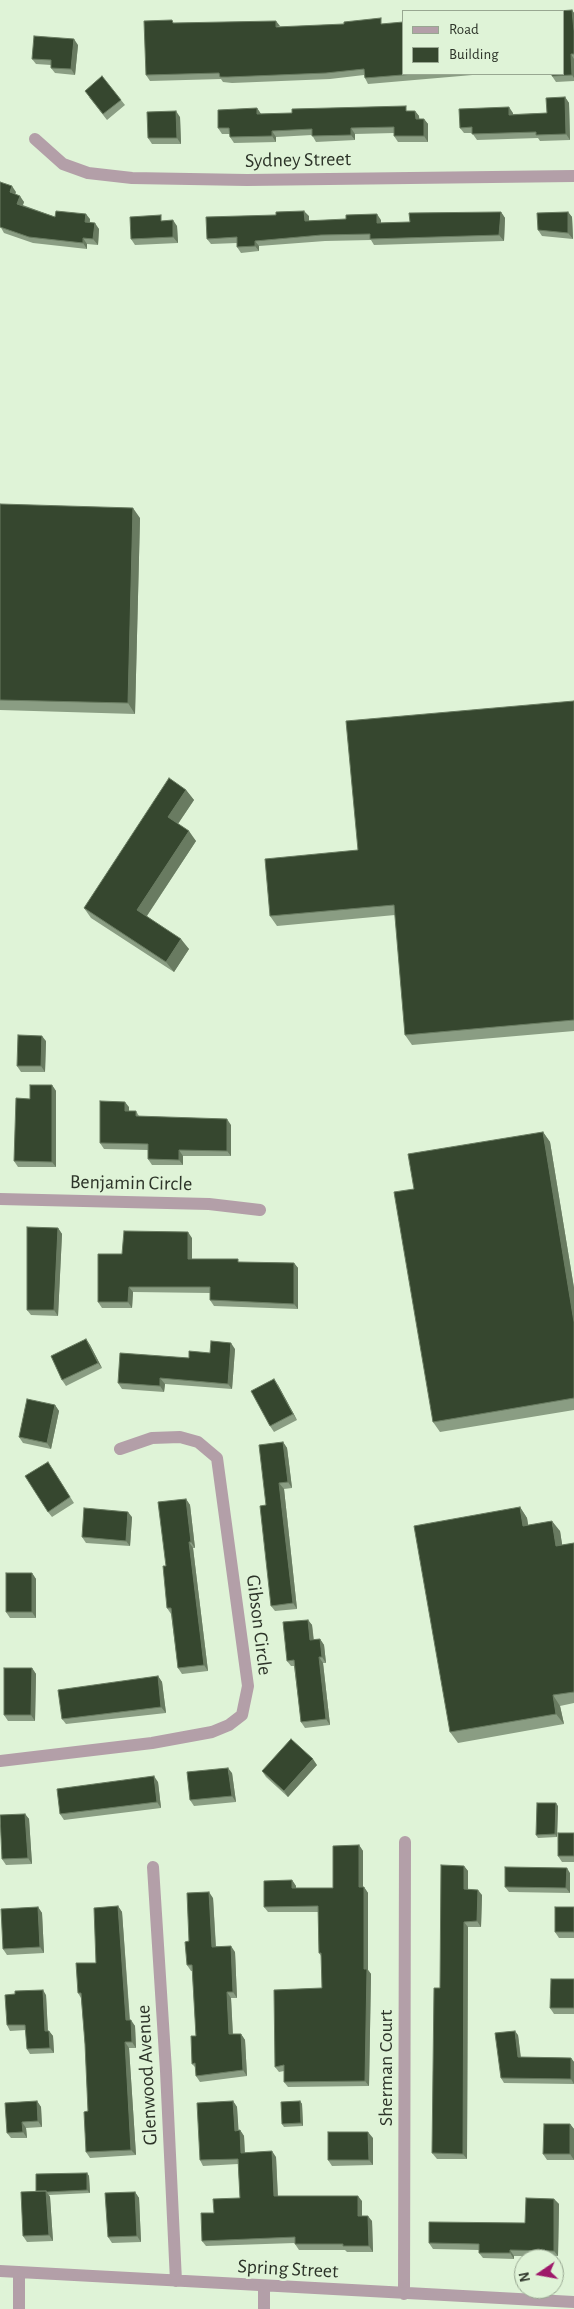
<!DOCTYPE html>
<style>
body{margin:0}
#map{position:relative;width:574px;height:2309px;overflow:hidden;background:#dff3d7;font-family:"Alegreya Sans",sans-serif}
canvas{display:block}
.legend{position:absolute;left:402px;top:10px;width:162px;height:65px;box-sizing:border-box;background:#dff3d7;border:1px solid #98a791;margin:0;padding:6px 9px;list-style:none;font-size:15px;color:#2d3429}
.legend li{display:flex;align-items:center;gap:10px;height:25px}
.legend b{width:25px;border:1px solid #98a791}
.north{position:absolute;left:514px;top:2249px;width:50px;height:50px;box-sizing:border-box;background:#dff3d7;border:1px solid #98a791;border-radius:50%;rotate:258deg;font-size:14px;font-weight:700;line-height:20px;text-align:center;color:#2d3429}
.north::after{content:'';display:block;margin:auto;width:18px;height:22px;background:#9e196a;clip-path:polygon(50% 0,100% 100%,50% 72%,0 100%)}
</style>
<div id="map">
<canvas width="574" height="2309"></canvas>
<ul class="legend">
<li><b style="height:6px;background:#b39fa8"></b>Road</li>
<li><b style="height:14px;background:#36472f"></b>Building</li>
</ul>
<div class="north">N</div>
</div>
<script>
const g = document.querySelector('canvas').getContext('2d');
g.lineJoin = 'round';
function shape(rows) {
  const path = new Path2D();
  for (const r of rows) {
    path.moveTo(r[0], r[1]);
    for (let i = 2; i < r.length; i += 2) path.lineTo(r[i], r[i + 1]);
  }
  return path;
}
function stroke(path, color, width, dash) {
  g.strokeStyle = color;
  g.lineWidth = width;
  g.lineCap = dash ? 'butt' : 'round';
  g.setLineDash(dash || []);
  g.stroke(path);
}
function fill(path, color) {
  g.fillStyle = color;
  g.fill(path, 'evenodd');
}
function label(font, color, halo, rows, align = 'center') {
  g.font = font + ' "Alegreya Sans",sans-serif';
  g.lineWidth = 5;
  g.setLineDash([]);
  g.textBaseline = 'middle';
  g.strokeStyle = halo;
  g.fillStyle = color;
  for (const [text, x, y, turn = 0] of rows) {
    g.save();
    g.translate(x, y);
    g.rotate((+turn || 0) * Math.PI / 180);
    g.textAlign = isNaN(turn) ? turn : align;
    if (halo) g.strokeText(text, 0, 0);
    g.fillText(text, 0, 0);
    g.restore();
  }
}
stroke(shape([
 [35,139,63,164,88,173,132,178,247,180,574,176],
 [0,1199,209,1204,260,1210],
 [0,1761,152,1743,212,1732,229,1725,242,1715,248,1686,217,1458,198,1442,180,1437,152,1438,120,1449],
 [153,1867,166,2071,176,2281],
 [0,2271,574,2302],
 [264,2287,264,2309],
 [404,2294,405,1842],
 [19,2309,19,2272]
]), '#b39fa8', 12);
fill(shape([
 [572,10,574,13,574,81,556,82,552,76],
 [174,23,280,27,403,74,484,74,368,84,365,78,364,75,330,79,232,83,223,82,221,79,150,81,146,75],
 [78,45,75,75,55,73,51,68,51,65,36,64,32,59],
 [89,97,121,100,125,105,107,120],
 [565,97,569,103,570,140,540,141,538,138,477,140,472,133,464,133,460,128,513,113,513,114,547,113],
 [257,108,261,114,415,111,419,116,419,119,424,119,428,124,428,142,398,142,394,136,394,133,355,134,355,140,316,142,312,135,276,137,276,142,234,143,230,137,230,134,222,134,218,128],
 [180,117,181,144,152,144,148,138],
 [16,192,15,194,24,202,23,205,55,217,90,219,90,222,99,229,98,245,87,244,87,249,33,243,4,233,0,226],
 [501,212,505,218,504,241,374,245,371,240,325,241,259,246,259,251,241,253,237,247,237,243,211,244,207,239,309,216,309,221,381,220,381,223,410,222],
 [568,212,572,217,573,239,542,236,538,230],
 [165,221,177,226,178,243,135,245,131,239],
 [0,504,140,518,135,714,0,710],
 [574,701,574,1031,412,1045,405,1035,395,915,277,926,270,916,358,850],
 [186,790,194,800,178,824,196,841,147,916,189,949,174,972,91,918,84,908],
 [46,1041,45,1072,21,1072,17,1066],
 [52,1085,56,1091,56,1167,18,1167,14,1161,30,1099],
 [129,1107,129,1111,136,1111,139,1116,231,1125,231,1156,183,1156,183,1165,152,1165,148,1159,148,1150,104,1149,100,1143],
 [543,1132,550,1142,574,1288,574,1410,440,1432,433,1422,414,1189],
 [58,1228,62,1234,58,1316,31,1315,27,1310],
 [192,1238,192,1259,240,1262,294,1263,298,1268,298,1309,214,1306,210,1300,210,1293,133,1292,132,1308,102,1308,98,1302,122,1254],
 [86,1339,90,1345,102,1368,66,1386,62,1380],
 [235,1349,232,1389,165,1384,164,1392,122,1389,118,1383,189,1358,210,1353],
 [278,1385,297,1420,274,1432,270,1426],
 [55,1405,59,1411,51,1449,23,1443,19,1437],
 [283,1442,287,1448,292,1488,284,1489,297,1609,275,1611,271,1606,266,1505],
 [52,1468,74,1503,52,1517,48,1512],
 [186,1499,190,1505,195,1548,193,1548,208,1671,182,1674,178,1668,171,1614,167,1608,166,1566],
 [520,1507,527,1518,528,1525,560,1531,562,1545,574,1543,574,1703,560,1706,564,1724,458,1743,450,1732],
 [132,1517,130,1546,86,1543,82,1537],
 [32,1573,36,1579,36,1618,10,1618,6,1612],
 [308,1620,312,1625,314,1640,320,1639,324,1645,326,1663,323,1663,330,1725,305,1728,301,1722,294,1666,291,1666,287,1661],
 [32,1668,36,1674,35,1721,8,1721,4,1715],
 [158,1676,162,1682,166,1713,66,1724,62,1719],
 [317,1765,288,1797,266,1777,262,1771],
 [232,1773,236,1802,194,1806,190,1800],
 [158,1782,161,1808,64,1820,60,1814],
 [558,1806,557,1837,538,1838,536,1835],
 [25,1814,29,1819,32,1864,6,1865,2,1859],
 [574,1833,574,1862,562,1862,558,1856],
 [359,1845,363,1851,363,1887,364,1887,368,1893,368,1970,371,1974,369,2086,288,2087,284,2082,284,2071,279,2072,275,2067,322,1988,322,1957,319,1953,318,1912,268,1912,264,1907,292,1880,296,1886,296,1888,333,1888],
 [464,1866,468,1871,468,1890,482,1895,481,1927,468,1927,467,2159,437,2159,432,2153,440,1988],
 [570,1873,570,1893,509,1892,505,1887],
 [213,1898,216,1946,235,1952,237,1998,231,1998,233,2034,241,2034,245,2040,247,2076,200,2082,196,2076,196,2068,192,2064,196,2036,192,1971,191,1971,187,1965,189,1941],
 [118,1906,122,1912,130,2020,135,2026,136,2048,129,2048,136,2155,90,2158,86,2152,88,2111,85,2044,81,1998,78,1993,96,1963],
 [38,1907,42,1913,44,1953,7,1955,3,1949],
 [574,1907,574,1938,559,1938,555,1932],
 [574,1979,574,2014,554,2014,550,2008],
 [46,1995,48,2031,49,2031,53,2036,54,2053,30,2054,27,2049,26,2030,10,2031,7,2025],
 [518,2035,521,2057,571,2058,574,2062,574,2084,504,2083,501,2078],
 [37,2101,41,2107,42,2127,26,2128,27,2138,11,2138,7,2133],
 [233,2101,237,2107,238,2130,240,2130,244,2136,245,2153,276,2157,278,2196,362,2201,362,2216,372,2221,373,2252,347,2252,345,2250,299,2250,295,2244,295,2243,206,2246,202,2241,214,2213,240,2198,238,2164,203,2166,200,2160],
 [300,2101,302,2104,303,2126,284,2127,282,2124],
 [570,2124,574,2129,574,2160,547,2160,543,2154],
 [373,2138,373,2165,332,2166,328,2160],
 [87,2173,89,2176,90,2193,49,2195,50,2197,53,2241,27,2242,23,2236,36,2191],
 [135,2192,139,2198,141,2242,112,2243,108,2237],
 [554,2199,559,2204,558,2256,514,2256,514,2259,483,2258,479,2253,479,2250,433,2249,429,2243,525,2223]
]), '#8a9d83');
fill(shape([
 [572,10,574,13,574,31],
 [276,21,280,26,276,27],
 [74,39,78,45,75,75,71,69],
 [571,54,574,59,574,78,572,75],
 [565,97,569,103,570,140,566,134],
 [509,107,513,113,513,120,509,115],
 [257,108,261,114,257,114],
 [176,111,180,117,181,144,177,138],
 [415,111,419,116,420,125,416,119],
 [424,119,428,124,428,142,424,136],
 [351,128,355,134,355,140,351,135],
 [272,131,276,137,276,142,272,136],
 [12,186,16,192,14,198,10,192],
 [20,196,24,202,21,209,17,204],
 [304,211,309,216,309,227,305,221],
 [501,212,505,218,504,241,499,235],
 [568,212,572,217,573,239,568,233],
 [86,214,90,219,89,227,85,222],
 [377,214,381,220,381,229,377,223],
 [173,220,177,226,178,243,173,237],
 [95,223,99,229,98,245,93,239],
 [83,238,87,244,87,249,83,243],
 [255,241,259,246,259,251,255,246],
 [133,508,140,518,135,714,128,703],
 [186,790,194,800,175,828,168,817],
 [189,831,196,841,144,920,137,910],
 [181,939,189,949,174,972,166,962],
 [42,1036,46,1041,45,1072,41,1066],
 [52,1085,56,1091,56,1167,52,1162],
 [125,1102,129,1107,129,1117,125,1111],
 [227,1119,231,1125,231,1156,227,1151],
 [543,1132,550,1142,574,1288,574,1322],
 [179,1150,183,1156,183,1165,179,1160],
 [58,1228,62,1234,58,1316,54,1310],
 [188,1232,192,1238,192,1264,188,1259],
 [294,1263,298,1268,298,1309,294,1304],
 [129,1287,133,1292,132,1308,128,1302],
 [86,1339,90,1345,102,1368,98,1363],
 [231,1343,235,1349,232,1389,228,1384],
 [160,1378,165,1384,164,1392,160,1386],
 [274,1379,278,1385,297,1420,293,1414],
 [55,1405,59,1411,51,1449,47,1443],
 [283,1442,287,1448,292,1488,288,1482],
 [279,1483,284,1489,297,1609,293,1603],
 [186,1499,190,1505,195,1548,191,1542],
 [520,1507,527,1518,530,1536,523,1526],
 [128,1512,132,1517,130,1546,126,1541],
 [552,1521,560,1531,564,1556,556,1546],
 [189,1542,193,1548,208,1671,204,1665],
 [32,1573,36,1579,36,1618,32,1612],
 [308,1620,312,1625,314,1646,310,1640],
 [320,1639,324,1645,326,1663,322,1657],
 [319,1657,323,1663,330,1725,326,1719],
 [32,1668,36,1674,35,1721,31,1715],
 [158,1676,162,1682,166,1713,161,1707],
 [553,1695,560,1706,564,1724,556,1714],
 [313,1759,317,1765,288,1797,284,1791],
 [228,1768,232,1773,236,1802,232,1796],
 [154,1776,158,1782,161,1808,157,1802],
 [556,1803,558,1806,557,1837,555,1834],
 [25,1814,29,1819,32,1864,28,1858],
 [359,1845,363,1851,363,1893,359,1887],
 [464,1866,468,1871,468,1895,464,1889],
 [567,1868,570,1873,570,1893,566,1888],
 [292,1880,296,1886,296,1893,292,1888],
 [364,1887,368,1893,368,1970,371,1974,369,2086,365,2081,364,1969],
 [478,1890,482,1895,481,1927,477,1921],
 [209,1892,213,1898,216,1952,212,1947],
 [118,1906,122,1912,130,2026,126,2020],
 [38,1907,42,1913,44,1953,40,1947],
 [464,1922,468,1927,467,2159,463,2154],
 [231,1946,235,1952,237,1998,233,1992],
 [43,1990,46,1995,48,2036,45,2031],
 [227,1992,231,1998,233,2040,229,2034],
 [131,2020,135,2026,136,2048,132,2042],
 [49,2031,53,2036,54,2053,50,2048],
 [515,2031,518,2035,521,2061,518,2057],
 [241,2034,245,2040,247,2076,243,2070],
 [125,2042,129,2048,136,2155,131,2150],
 [571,2058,574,2062,574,2084,571,2079],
 [37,2101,41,2107,42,2127,38,2121],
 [233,2101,237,2107,239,2136,235,2131],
 [300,2101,302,2104,303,2126,301,2123],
 [22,2122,26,2128,27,2138,23,2132],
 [570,2124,574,2129,574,2160,570,2154],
 [240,2130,244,2136,245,2159,241,2153],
 [368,2132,373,2138,373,2165,369,2160],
 [272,2151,276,2157,278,2202,274,2196],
 [87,2173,89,2176,90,2193,87,2190],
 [46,2191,50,2197,53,2241,49,2235],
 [135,2192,139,2198,141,2242,137,2236],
 [358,2196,362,2201,362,2221,358,2216],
 [554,2199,559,2204,558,2256,554,2251],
 [368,2216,372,2221,373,2252,369,2246],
 [510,2250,514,2256,514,2259,510,2253]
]), '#697b61');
const building = shape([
 [572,10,574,31,574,54,571,54,572,75,552,76,552,74,563,74,563,11,558,11,572,10],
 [381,18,381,24,403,22,403,74,414,74,365,78,364,69,326,73,228,77,220,77,219,73,146,75,144,21,172,20,173,23,276,21,276,27,344,24,344,22,381,18],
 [34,36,74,39,71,69,51,68,51,60,32,59,34,36],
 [102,76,121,100,103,114,85,91,102,76],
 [565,97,566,134,536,135,536,132,472,134,472,127,460,128,459,109,509,107,509,115,547,113,546,98,565,97],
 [406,106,406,111,415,111,416,119,424,119,424,136,394,136,394,127,351,128,351,135,312,136,312,129,272,131,272,136,230,137,229,128,218,128,218,110,257,108,257,114,292,113,292,109,406,106],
 [176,111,177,138,148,138,147,112,176,111],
 [0,182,12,186,10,192,20,196,17,204,55,217,56,211,86,214,85,222,95,223,93,239,83,238,83,243,29,237,0,227,0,182],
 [304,211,305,221,346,219,346,215,377,214,377,223,410,222,409,213,501,212,499,235,370,239,370,234,321,235,255,241,255,246,237,247,237,237,207,239,206,217,276,215,276,212,304,211],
 [568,212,568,233,538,230,537,213,568,212],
 [161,215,161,221,173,220,173,237,131,239,130,217,161,215],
 [0,504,133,508,128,703,0,700,0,504],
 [574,701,574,1020,405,1035,394,905,270,916,265,859,358,850,346,721,574,701],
 [169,778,186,790,168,817,189,831,137,910,181,939,166,962,84,908,169,778],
 [18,1035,42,1036,41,1066,17,1066,18,1035],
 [30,1085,52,1085,52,1162,14,1161,16,1098,30,1099,30,1085],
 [100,1101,125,1102,125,1111,136,1111,136,1116,227,1119,227,1151,179,1150,179,1160,148,1159,148,1144,100,1143,100,1101],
 [543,1132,574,1322,574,1398,433,1422,394,1192,414,1189,408,1154,543,1132],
 [27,1227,58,1228,54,1310,27,1310,27,1227],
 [124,1231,188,1232,188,1259,238,1259,238,1262,294,1263,294,1304,210,1300,210,1287,129,1287,128,1302,98,1302,98,1254,122,1254,124,1231],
 [86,1339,98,1363,62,1380,51,1356,86,1339],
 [211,1341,231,1343,228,1384,160,1378,160,1386,118,1383,120,1353,189,1358,189,1351,210,1353,211,1341],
 [274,1379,293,1414,270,1426,251,1391,274,1379],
 [27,1399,55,1405,47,1443,19,1437,27,1399],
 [283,1442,288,1482,279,1483,293,1603,271,1606,260,1506,266,1505,259,1445,283,1442],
 [48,1462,70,1497,48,1512,25,1476,48,1462],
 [186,1499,191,1542,189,1542,204,1665,178,1668,171,1608,167,1608,163,1566,166,1566,158,1502,186,1499],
 [520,1507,523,1526,552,1521,556,1546,574,1543,574,1692,553,1695,556,1714,450,1732,414,1526,520,1507],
 [84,1508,128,1512,126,1541,82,1537,84,1508],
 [6,1573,32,1573,32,1612,6,1612,6,1573],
 [308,1620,310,1640,320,1639,322,1657,319,1657,326,1719,301,1722,294,1660,287,1661,283,1622,308,1620],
 [4,1668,32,1668,31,1715,4,1715,4,1668],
 [158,1676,161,1707,62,1719,58,1690,158,1676],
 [291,1739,313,1759,284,1791,262,1771,291,1739],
 [228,1768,232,1796,190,1800,187,1772,228,1768],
 [154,1776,157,1802,60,1814,57,1789,154,1776],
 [537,1803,556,1803,555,1834,536,1835,537,1803],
 [25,1814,28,1858,2,1859,0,1815,25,1814],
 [558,1833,574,1833,574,1856,558,1856,558,1833],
 [359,1845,359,1887,364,1887,364,1969,367,1969,365,2081,284,2082,284,2065,275,2067,274,1990,322,1988,321,1953,319,1953,318,1906,264,1907,264,1881,292,1880,292,1888,333,1888,333,1846,359,1845],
 [441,1865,464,1866,464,1889,478,1890,477,1921,464,1922,463,2154,432,2153,434,1988,440,1988,441,1865],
 [505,1867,567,1868,566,1888,505,1887,505,1867],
 [209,1892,212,1947,231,1946,233,1992,227,1992,229,2034,241,2034,243,2070,196,2076,195,2063,192,2064,191,2036,196,2036,192,1965,187,1965,185,1942,189,1941,187,1893,209,1892],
 [118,1906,126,2020,131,2020,132,2042,125,2042,131,2150,86,2152,84,2112,88,2111,85,2044,81,1993,78,1993,76,1963,96,1963,94,1908,118,1906],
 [38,1907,40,1947,3,1949,1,1909,38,1907],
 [555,1907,574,1907,574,1932,555,1932,555,1907],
 [551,1979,574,1979,574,2008,550,2008,551,1979],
 [43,1990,45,2031,49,2031,50,2048,27,2049,25,2025,7,2025,5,1995,15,1994,15,1991,43,1990],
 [515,2031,518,2057,571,2058,571,2079,501,2078,495,2033,515,2031],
 [37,2101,38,2121,22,2122,23,2132,7,2133,5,2103,37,2101],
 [233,2101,235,2131,240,2130,241,2153,272,2151,274,2196,358,2196,358,2216,368,2216,369,2246,343,2246,343,2244,295,2244,295,2237,202,2241,201,2213,214,2213,213,2199,240,2198,238,2159,200,2160,197,2103,233,2101],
 [300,2101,301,2123,282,2124,281,2102,300,2101],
 [544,2124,570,2124,570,2154,543,2154,544,2124],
 [328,2132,368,2132,369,2160,328,2160,328,2132],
 [87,2173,87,2190,47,2192,46,2191,36,2191,36,2174,87,2173],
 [46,2191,49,2235,23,2236,21,2192,46,2191],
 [135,2192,137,2236,108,2237,105,2193,135,2192],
 [526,2198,554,2199,554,2251,510,2250,510,2253,479,2253,479,2244,429,2243,429,2222,525,2223,526,2198]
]);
fill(building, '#36472f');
stroke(building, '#697b61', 1);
label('20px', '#2d3429', '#dff3d7', [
 ["Sydney Street",298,160,-1],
 ["Benjamin Circle",131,1183,1],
 ["Gibson Circle",259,1625,83],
 ["Sherman Court",386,2068,-90],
 ["Glenwood Avenue",147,2075,-93],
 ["Spring Street",288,2269,3]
]);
</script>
